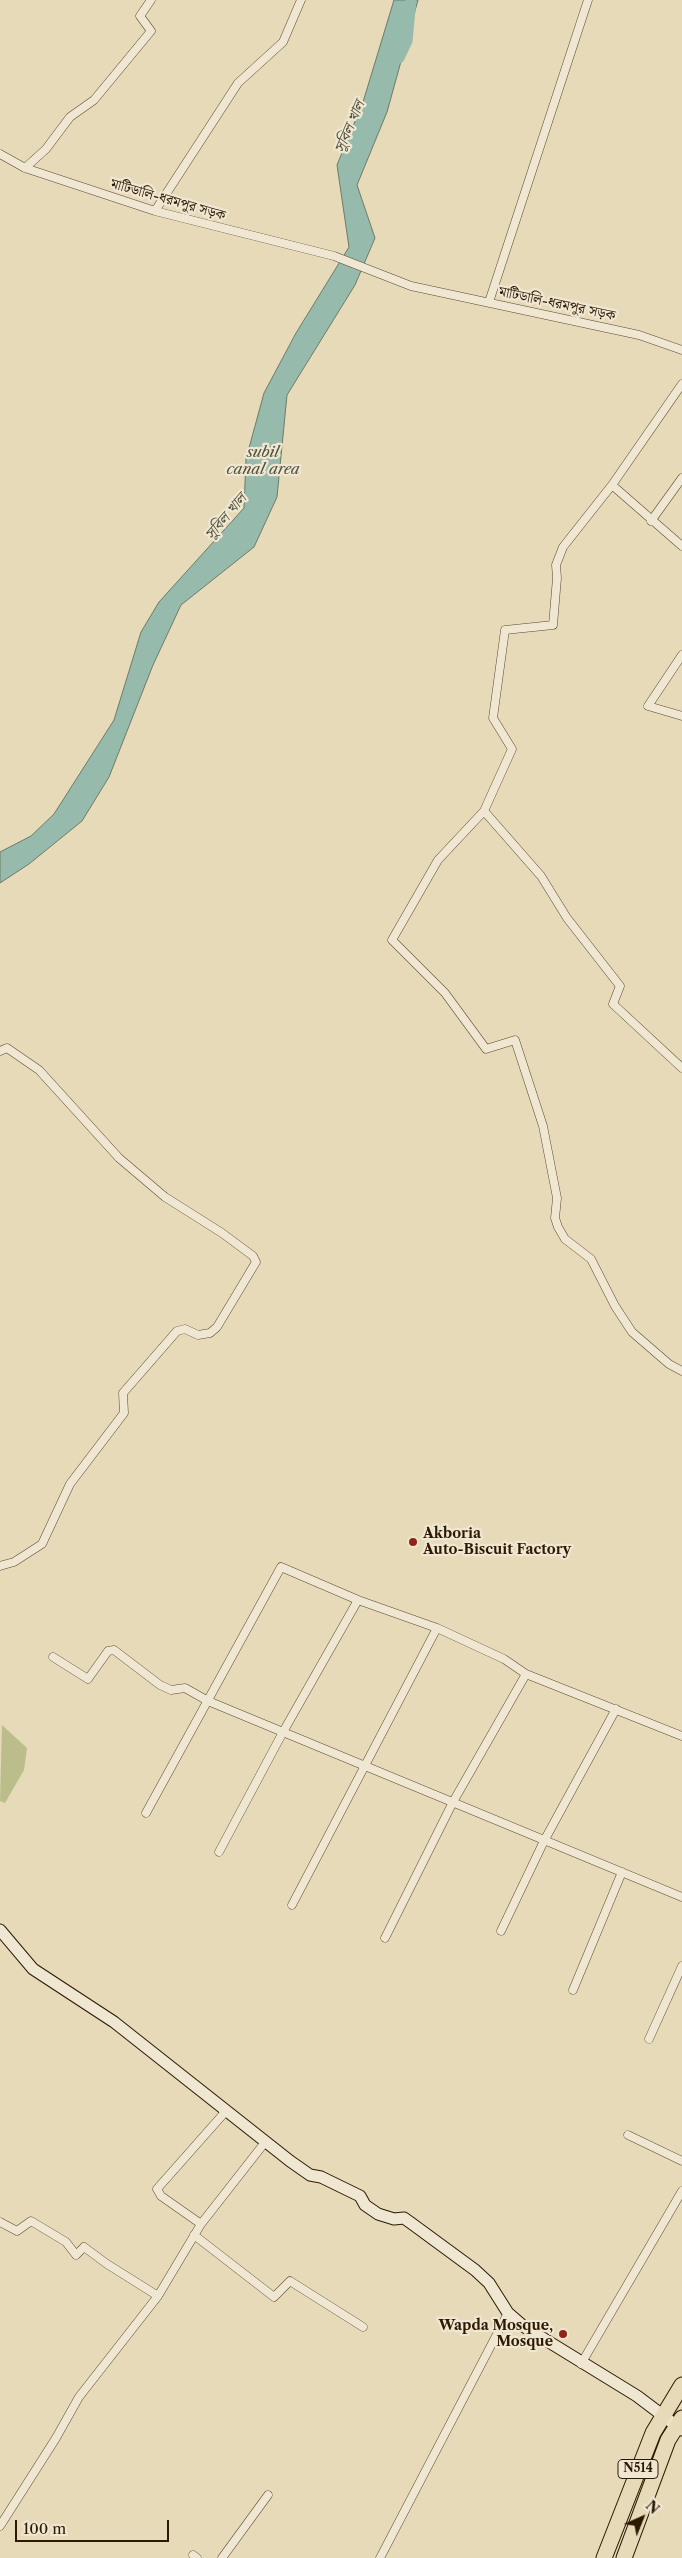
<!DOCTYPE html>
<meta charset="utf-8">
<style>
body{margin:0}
#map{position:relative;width:682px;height:2558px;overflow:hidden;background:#e6dab9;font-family:"Libre Caslon Text",serif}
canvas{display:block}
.north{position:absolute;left:617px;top:2493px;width:50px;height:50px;-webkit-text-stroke:4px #efe7d2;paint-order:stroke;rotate:44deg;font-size:14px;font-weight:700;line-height:20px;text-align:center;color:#2d1800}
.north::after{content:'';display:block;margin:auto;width:18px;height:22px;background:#2d1800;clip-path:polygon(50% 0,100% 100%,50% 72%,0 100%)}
.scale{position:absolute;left:15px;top:2520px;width:154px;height:22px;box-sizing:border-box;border:2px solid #2d1800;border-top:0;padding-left:6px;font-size:15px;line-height:18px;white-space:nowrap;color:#2d1800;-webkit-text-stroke:4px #efe7d2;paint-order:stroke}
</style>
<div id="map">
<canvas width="682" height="2558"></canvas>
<div class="north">N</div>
<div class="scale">100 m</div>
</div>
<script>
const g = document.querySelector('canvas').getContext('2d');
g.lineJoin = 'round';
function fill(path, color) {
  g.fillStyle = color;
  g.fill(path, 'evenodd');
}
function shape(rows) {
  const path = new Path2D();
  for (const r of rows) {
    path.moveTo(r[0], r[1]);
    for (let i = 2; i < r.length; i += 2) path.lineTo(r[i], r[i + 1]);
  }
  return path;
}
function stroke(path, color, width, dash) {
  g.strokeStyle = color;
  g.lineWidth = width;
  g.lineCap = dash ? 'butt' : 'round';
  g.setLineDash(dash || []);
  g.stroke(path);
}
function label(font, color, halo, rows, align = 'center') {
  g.font = font + ' "Libre Caslon Text","Noto Serif Bengali",serif';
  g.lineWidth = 4.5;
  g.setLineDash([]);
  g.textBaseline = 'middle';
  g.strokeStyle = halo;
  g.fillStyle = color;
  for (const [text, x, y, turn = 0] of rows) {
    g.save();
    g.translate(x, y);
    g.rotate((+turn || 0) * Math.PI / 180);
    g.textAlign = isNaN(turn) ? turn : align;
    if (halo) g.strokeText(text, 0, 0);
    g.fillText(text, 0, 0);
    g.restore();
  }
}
fill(shape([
 [2,1725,27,1748,24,1770,5,1803,0,1801]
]), '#bbbe8b');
const water = shape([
 [394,0,418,0,387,112,357,185,375,238,355,285,287,395,277,497,254,547,181,605,153,665,109,777,82,821,29,864,0,883,0,852,31,836,54,814,114,720,141,632,159,602,244,508,246,459,264,393,296,333,349,247,337,165,363,102,394,0]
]);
fill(water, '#96bbac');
stroke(water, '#6c7a67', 1);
stroke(shape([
 [399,58,407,41,411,0]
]), '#96bbac', 11);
const street = shape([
 [0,154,25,168,155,211,334,256,411,286,639,335,682,350],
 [25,168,46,149,70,117,94,100,151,31,140,16,151,0],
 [155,211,238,83,283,42,301,0],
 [489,302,588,0],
 [682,384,612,485,563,547,556,565,557,578,553,625,505,630,493,718,512,749,484,811,438,860,392,940,445,993,486,1049,515,1040,543,1126,557,1198,555,1218,558,1227,565,1239,591,1259,615,1306,632,1332,669,1364,682,1371],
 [612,485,682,546],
 [651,521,682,478],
 [682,655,648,706,682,716],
 [484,811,541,876,567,918,620,986,613,1004,682,1068],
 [0,1051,7,1048,39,1070,119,1158,165,1197,222,1233,253,1256,256,1262,217,1327,210,1333,198,1335,185,1329,177,1331,123,1393,124,1413,70,1484,42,1544,14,1562,0,1566],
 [53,1657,88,1679,108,1651,114,1650,160,1685,171,1690,185,1688,208,1701,682,1897],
 [146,1813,281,1567,358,1600,437,1628,504,1659,526,1674,682,1736],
 [219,1852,283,1732,358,1600],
 [292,1905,437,1628],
 [501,1931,544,1841,616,1709],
 [385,1938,453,1802,526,1674],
 [573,1990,622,1872],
 [649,2039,682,1966],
 [628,2135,682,2161],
 [0,2222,17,2231,31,2221,66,2242,76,2255,84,2247,107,2264,158,2296,201,2224,266,2141],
 [201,2224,161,2196,157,2189,226,2111],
 [194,2235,274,2297,290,2281,363,2327],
 [581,2364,682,2191],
 [0,2526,56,2438,79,2397,158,2296],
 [193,2555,197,2558],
 [222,2558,268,2495],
 [380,2558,508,2313]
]);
const secondary = shape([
 [0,1930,33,1969,114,2022,290,2161,310,2175,321,2177,360,2196,365,2205,378,2214,394,2219,404,2218,411,2223,475,2270,489,2283,508,2313,523,2326,637,2396,682,2430]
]);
const highway = shape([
 [604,2558,653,2433,682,2385],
 [624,2558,668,2440,682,2418]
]);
stroke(street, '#5b482e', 9);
stroke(secondary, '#2d1800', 13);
stroke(highway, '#2d1800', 17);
stroke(street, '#efe7d2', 8);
stroke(secondary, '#efe7d2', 11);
stroke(highway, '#e6dab9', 15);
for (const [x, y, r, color] of [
 [413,1542,5,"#8f2418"],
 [563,2334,5,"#8f2418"]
]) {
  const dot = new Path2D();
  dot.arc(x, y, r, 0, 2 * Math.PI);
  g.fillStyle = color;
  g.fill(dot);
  stroke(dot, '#efe7d2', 2);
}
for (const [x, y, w] of [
 [638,2469,40]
]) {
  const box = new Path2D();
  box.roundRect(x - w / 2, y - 9.5, w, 19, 4);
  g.fillStyle = '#efe7d2';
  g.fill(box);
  stroke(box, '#2d1800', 1);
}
label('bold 12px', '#2d1800', null, [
 ["N514",638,2469]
]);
label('14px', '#2d1800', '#efe7d2', [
 ["মাটিডালি-ধরমপুর সড়ক",168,200,16],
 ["মাটিডালি-ধরমপুর সড়ক",557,304,12]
]);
label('bold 14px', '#2d1800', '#efe7d2', [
 ["Akboria",423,1534],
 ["Auto-Biscuit Factory",423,1550],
 ["Wapda Mosque,",553,2326,"right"],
 ["Mosque",553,2342,"right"]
], 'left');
label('italic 15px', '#52513c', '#efe7d2', [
 ["সুবিল খাল",350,127,-67],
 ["subil",263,453],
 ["canal area",263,470],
 ["সুবিল খাল",226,517,-50]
]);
</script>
